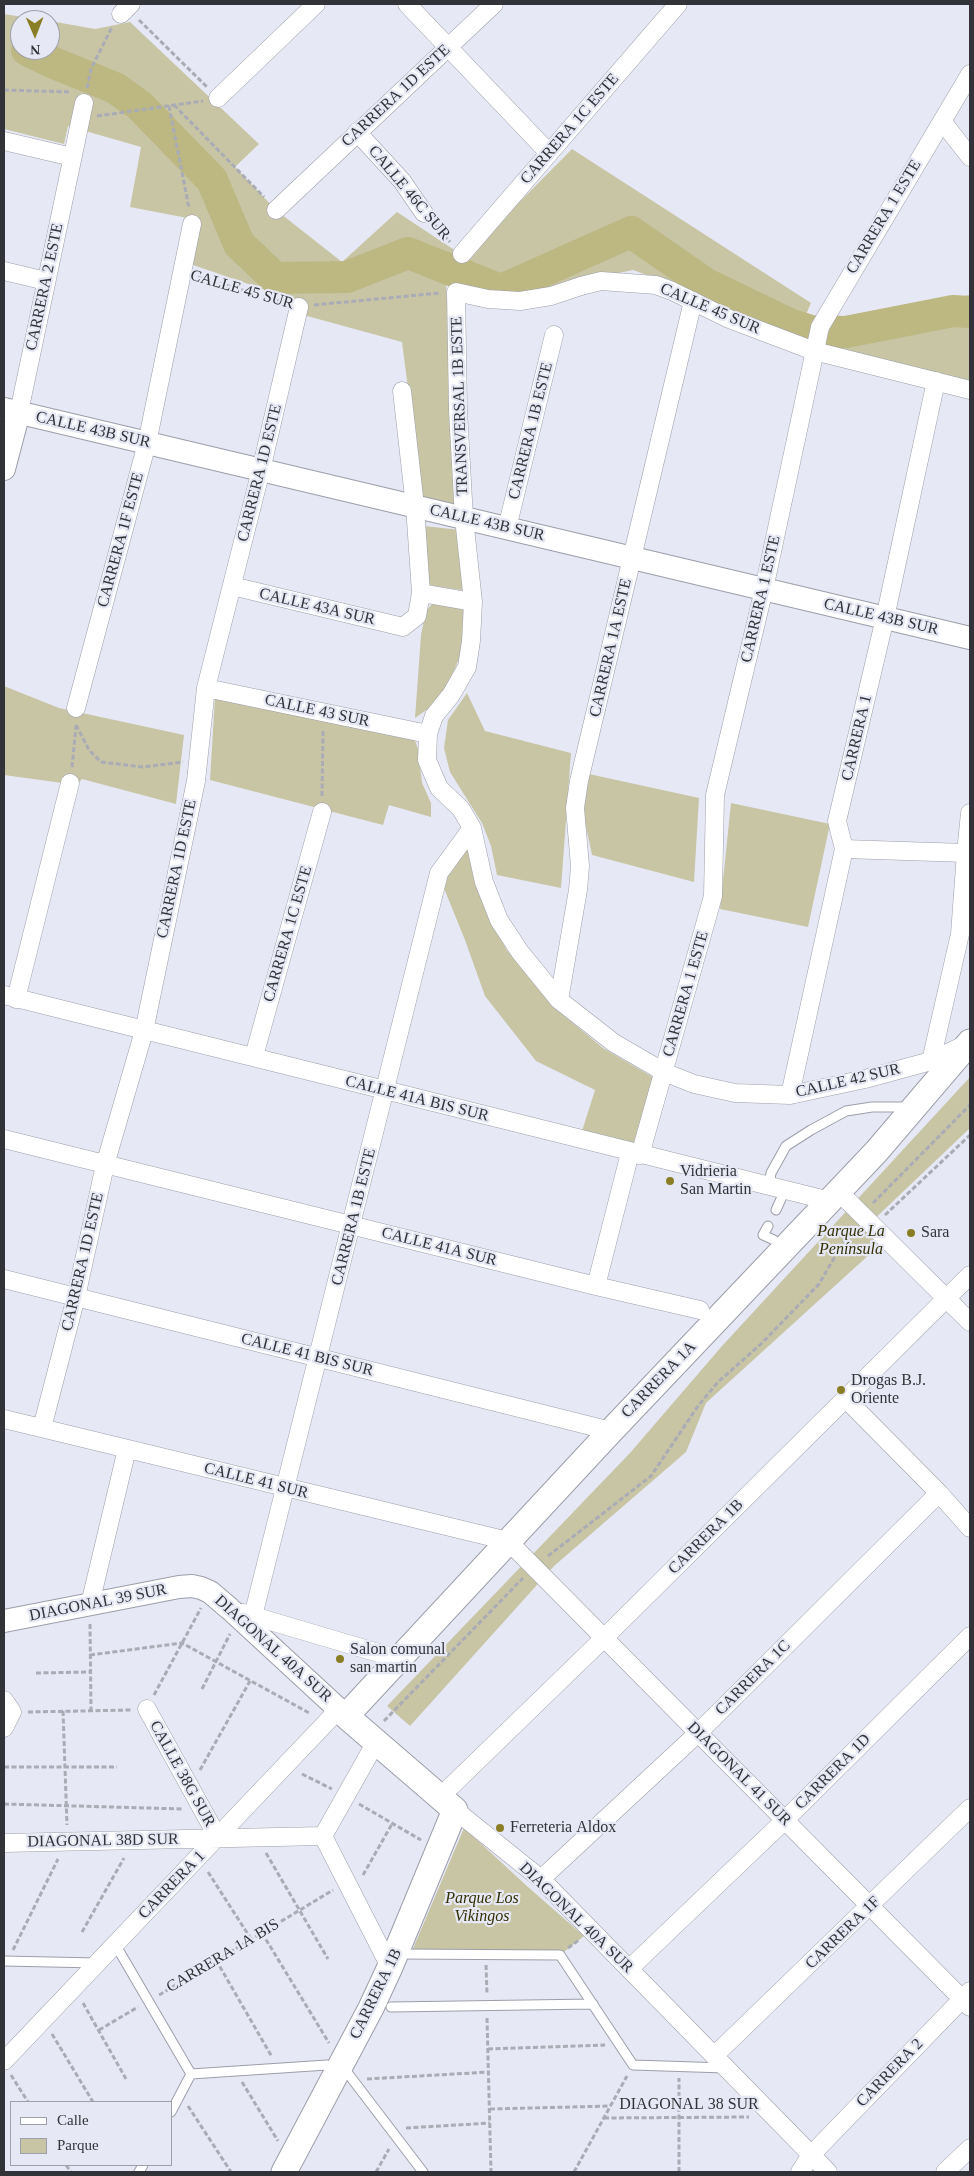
<!DOCTYPE html>
<meta charset="utf-8">
<style>
body{margin:0}
#map{position:relative;width:974px;height:2176px;overflow:hidden;background:#e6e9f5;font-family:"Times New Roman",serif}
canvas{display:block}
.frame{position:absolute;inset:0;border:5px solid #323338;pointer-events:none}
.legend{position:absolute;left:10px;top:2101px;width:162px;height:65px;box-sizing:border-box;background:#e6e9f5;border:1px solid #9ea0a9;margin:0;padding:6px 9px;list-style:none;font-size:15px;color:#323338}
.legend li{display:flex;align-items:center;gap:10px;height:25px}
.legend b{width:25px;border:1px solid #9ea0a9}
.north{position:absolute;left:10px;top:10px;width:50px;height:50px;box-sizing:border-box;background:#e6e9f5;border:1px solid #9ea0a9;border-radius:50%;rotate:179deg;font-size:14px;font-weight:700;line-height:20px;text-align:center;color:#323338}
.north::after{content:'';display:block;margin:auto;width:18px;height:22px;background:#897e25;clip-path:polygon(50% 0,100% 100%,50% 72%,0 100%)}
</style>
<div id="map">
<canvas width="974" height="2176"></canvas>
<div class="frame"></div>
<ul class="legend">
<li><b style="height:6px;background:#fff"></b>Calle</li>
<li><b style="height:14px;background:#c8c5a5"></b>Parque</li>
</ul>
<div class="north">N</div>
</div>
<script>
const g = document.querySelector('canvas').getContext('2d');
g.lineJoin = 'round';
function fill(path, color) {
  g.fillStyle = color;
  g.fill(path, 'evenodd');
}
function shape(rows) {
  const path = new Path2D();
  for (const r of rows) {
    path.moveTo(r[0], r[1]);
    for (let i = 2; i < r.length; i += 2) path.lineTo(r[i], r[i + 1]);
  }
  return path;
}
function stroke(path, color, width, dash) {
  g.strokeStyle = color;
  g.lineWidth = width;
  g.lineCap = dash ? 'butt' : 'round';
  g.setLineDash(dash || []);
  g.stroke(path);
}
function label(font, color, halo, rows, align = 'center') {
  g.font = font + ' "Times New Roman",serif';
  g.lineWidth = 4.5;
  g.setLineDash([]);
  g.textBaseline = 'middle';
  g.strokeStyle = halo;
  g.fillStyle = color;
  for (const [text, x, y, turn = 0] of rows) {
    g.save();
    g.translate(x, y);
    g.rotate((+turn || 0) * Math.PI / 180);
    g.textAlign = isNaN(turn) ? turn : align;
    if (halo) g.strokeText(text, 0, 0);
    g.fillText(text, 0, 0);
    g.restore();
  }
}
fill(shape([
 [4,14,41,20,20,20,20,50,50,50,50,21,95,29,130,22,259,144,235,167,276,210,342,262,397,212,465,257,572,149,811,303,795,340,706,297,633,270,504,297,446,284,459,506,422,497,402,342,307,316,298,301,193,265,198,220,130,207,141,147,68,126,64,144,4,129],
 [970,295,970,384,828,345,821,346,839,317],
 [424,526,461,530,467,591,428,585],
 [432,604,444,604,469,611,469,634,447,688,435,704,415,718,421,635,426,611],
 [4,686,59,708,184,735,176,804,82,779,77,785,4,775],
 [467,693,485,731,571,753,561,888,497,875,491,846,482,823,450,772,444,748,448,720],
 [215,697,413,735,418,749,422,783,431,803,431,817,389,805,383,825,210,780],
 [589,774,699,798,694,882,592,855,583,813],
 [731,803,830,824,808,927,720,909],
 [467,848,479,889,506,949,551,1005,603,1048,656,1079,637,1145,582,1131,595,1090,536,1061,485,996,465,940,441,881],
 [970,1077,970,1128,867,1226,882,1243,706,1403,686,1452,554,1566,410,1726,387,1706,630,1453,722,1346],
 [464,1828,528,1887,584,1936,560,1955,412,1951]
]), '#c8c5a5');
stroke(shape([
 [27,50,54,63,115,88,139,105,212,180,239,244,275,278,347,277,408,253,501,290,631,232,706,284,789,324,811,331,846,332,953,311,970,312]
]), '#bdb782', 32);
const service = shape([
 [769,1186,771,1173,786,1146,811,1130,846,1111,872,1107,909,1107],
 [776,1210,785,1190],
 [768,1226,763,1235,774,1240],
 [115,1944,191,2074],
 [397,1954,560,1955,633,2065,725,2068],
 [4,1961,97,1963],
 [391,2007,593,2004],
 [343,2067,423,2172],
 [171,2112,191,2074,327,2065],
 [139,2172,143,2165]
]);
const minor = shape([
 [407,4,549,153],
 [121,14,131,4],
 [218,98,316,4],
 [942,121,970,157],
 [357,132,402,181,424,213],
 [4,141,72,157],
 [276,210,494,4],
 [462,254,678,4],
 [4,271,46,281],
 [19,412,84,103],
 [507,528,554,335],
 [232,586,403,627,417,616,421,593,415,506,402,391],
 [421,593,473,602],
 [206,688,428,734],
 [76,708,147,443,192,224],
 [844,849,966,853,960,934,931,1061],
 [966,853,970,813],
 [4,995,830,1201],
 [16,999,70,783],
 [559,1000,578,890,580,866,575,808,579,781,693,301],
 [962,1046,931,1061,865,1079,790,1095,735,1093,694,1084,664,1072,614,1043,559,1000,520,952,499,920,484,882,472,828,461,809,439,788,427,760,428,734,434,716,451,695,467,667,471,641,473,602,464,518,458,411,456,292,488,299,520,301,551,296,581,286,601,281,656,285,672,291,727,318,814,351,970,390],
 [254,1056,322,812],
 [790,1095,844,849,837,821,885,618,936,381],
 [4,1139,596,1286,700,1310],
 [640,1155,713,896,715,795,764,589,820,327,970,74],
 [839,1192,970,1322],
 [4,1279,611,1431],
 [596,1286,630,1153],
 [845,1398,939,1493,970,1528],
 [4,1419,508,1541,970,2007],
 [42,1428,76,1297,105,1165,144,1031,196,781,206,688,261,470,299,307],
 [90,1604,127,1449],
 [243,1613,399,1659],
 [253,1616,439,873,472,828],
 [4,1700,12,1712,4,1728],
 [147,1709,218,1838],
 [440,1797,604,1638,970,1275],
 [455,1810,541,1879,828,2172],
 [323,1836,390,1967],
 [323,1836,376,1742],
 [4,1843,323,1836],
 [541,1879,698,1733,939,1493],
 [629,1969,785,1820,970,1636],
 [714,2056,970,1808],
 [4,2061,339,1709],
 [800,2172,811,2155,970,1991],
 [945,2172,970,2148]
]);
const tertiary = shape([
 [4,409,970,638],
 [4,469,19,412],
 [4,1621,179,1587,192,1586,201,1588,210,1592,230,1609,346,1716]
]);
const secondary = shape([
 [284,2172,371,2008,390,1967,455,1810,346,1716,611,1431,876,1152,970,1042]
]);
stroke(service, '#9c9eaa', 11);
stroke(minor, '#9c9eaa', 19);
stroke(tertiary, '#9c9eaa', 24);
stroke(secondary, '#9c9eaa', 27);
stroke(shape([
 [139,20,207,87],
 [87,88,91,69,112,27],
 [4,90,70,92],
 [174,105,264,197],
 [169,106,189,208],
 [97,116,203,101],
 [434,224,450,242],
 [198,277,283,302],
 [314,305,440,293],
 [76,725,89,750,101,762,143,767,183,762],
 [72,767,76,726],
 [322,796,323,730],
 [873,1203,970,1105],
 [885,1215,970,1135],
 [548,1556,651,1476,698,1406,718,1382,761,1344,819,1284,851,1229],
 [90,1624,91,1710],
 [90,1655,182,1643,311,1714],
 [36,1673,90,1672],
 [202,1689,230,1634],
 [154,1695,201,1608],
 [63,1711,67,1825],
 [28,1712,131,1710],
 [384,1721,523,1578],
 [4,1767,117,1767],
 [200,1770,250,1681],
 [302,1774,332,1789],
 [4,1804,183,1809],
 [359,1804,421,1840],
 [266,1853,328,1959],
 [208,1872,251,1939],
 [363,1875,392,1824],
 [82,1932,124,1858],
 [262,1933,329,2043],
 [568,1948,579,1940],
 [13,1950,58,1859],
 [216,1960,272,2057],
 [486,1965,487,1994],
 [159,1995,333,1890],
 [83,2003,126,2079],
 [487,2018,491,2172],
 [99,2030,138,2007],
 [52,2034,93,2102],
 [488,2049,605,2045],
 [11,2075,28,2102],
 [367,2079,489,2072],
 [242,2082,278,2141],
 [188,2106,231,2172],
 [490,2109,610,2106],
 [604,2118,749,2117],
 [406,2128,490,2123],
 [66,2165,71,2172],
 [376,2172,389,2149],
 [574,2172,627,2076],
 [679,2172,679,2078]
]), '#a9acb5', 3, [5, 2.5]);
stroke(service, '#fff', 9);
stroke(minor, '#fff', 18);
stroke(tertiary, '#fff', 22);
stroke(secondary, '#fff', 25);
for (const [x, y, r, color] of [
 [670,1181,5,"#897e25"],
 [911,1233,5,"#897e25"],
 [841,1390,5,"#897e25"],
 [340,1659,5,"#897e25"],
 [500,1828,5,"#897e25"]
]) {
  const dot = new Path2D();
  dot.arc(x, y, r, 0, 2 * Math.PI);
  g.fillStyle = color;
  g.fill(dot);
  stroke(dot, '#e6e9f5', 2);
}
label('16px', '#323338', '#e6e9f5', [
 ["CARRERA 1D ESTE",396,96,-43],
 ["CARRERA 1C ESTE",570,129,-49],
 ["CALLE 46C SUR",409,193,50],
 ["CARRERA 1 ESTE",884,217,-59],
 ["CARRERA 2 ESTE",45,287,-78],
 ["CALLE 45 SUR",242,290,16],
 ["CALLE 45 SUR",710,309,23],
 ["TRANSVERSAL 1B ESTE",460,406,-92],
 ["CALLE 43B SUR",93,430,13],
 ["CARRERA 1B ESTE",531,431,-76],
 ["CARRERA 1D ESTE",260,473,-76],
 ["CALLE 43B SUR",487,523,13],
 ["CARRERA 1F ESTE",121,540,-75],
 ["CARRERA 1 ESTE",761,599,-77],
 ["CALLE 43A SUR",317,607,13],
 ["CALLE 43B SUR",881,617,13],
 ["CARRERA 1A ESTE",611,648,-77],
 ["CALLE 43 SUR",317,711,12],
 ["CARRERA 1",857,738,-77],
 ["CARRERA 1D ESTE",177,869,-78],
 ["CARRERA 1C ESTE",288,934,-74],
 ["CARRERA 1 ESTE",686,994,-74],
 ["CALLE 42 SUR",848,1081,-13],
 ["CALLE 41A BIS SUR",417,1099,14],
 ["CARRERA 1B ESTE",354,1217,-76],
 ["CALLE 41A SUR",439,1247,14],
 ["CARRERA 1D ESTE",83,1262,-77],
 ["CALLE 41 BIS SUR",307,1355,14],
 ["CARRERA 1A",659,1380,-46],
 ["CALLE 41 SUR",256,1481,14],
 ["CARRERA 1B",706,1537,-45],
 ["DIAGONAL 39 SUR",98,1603,-11],
 ["DIAGONAL 40A SUR",273,1649,42],
 ["CARRERA 1C",753,1678,-45],
 ["CARRERA 1D",833,1772,-45],
 ["CALLE 38G SUR",182,1774,61],
 ["DIAGONAL 41 SUR",739,1774,45],
 ["DIAGONAL 38D SUR",103,1841,-1],
 ["CARRERA 1",172,1885,-46],
 ["DIAGONAL 40A SUR",576,1918,44],
 ["CARRERA 1F",843,1933,-44],
 ["CARRERA 1A BIS",223,1956,-31],
 ["CARRERA 1B",376,1994,-64],
 ["CARRERA 2",890,2073,-46],
 ["DIAGONAL 38 SUR",689,2105]
]);
label('16px', '#323338', '#e6e9f5', [
 ["Vidrieria",680,1172],
 ["San Martin",680,1190],
 ["Sara",921,1233],
 ["Drogas B.J.",851,1381],
 ["Oriente",851,1399],
 ["Salon comunal",350,1650],
 ["san martin",350,1668],
 ["Ferreteria Aldox",510,1828]
], 'left');
label('italic 16px', '#342f03', '#e6e9f5', [
 ["Parque La",851,1232],
 ["Península",851,1250],
 ["Parque Los",482,1899],
 ["Vikingos",482,1917]
]);
</script>
